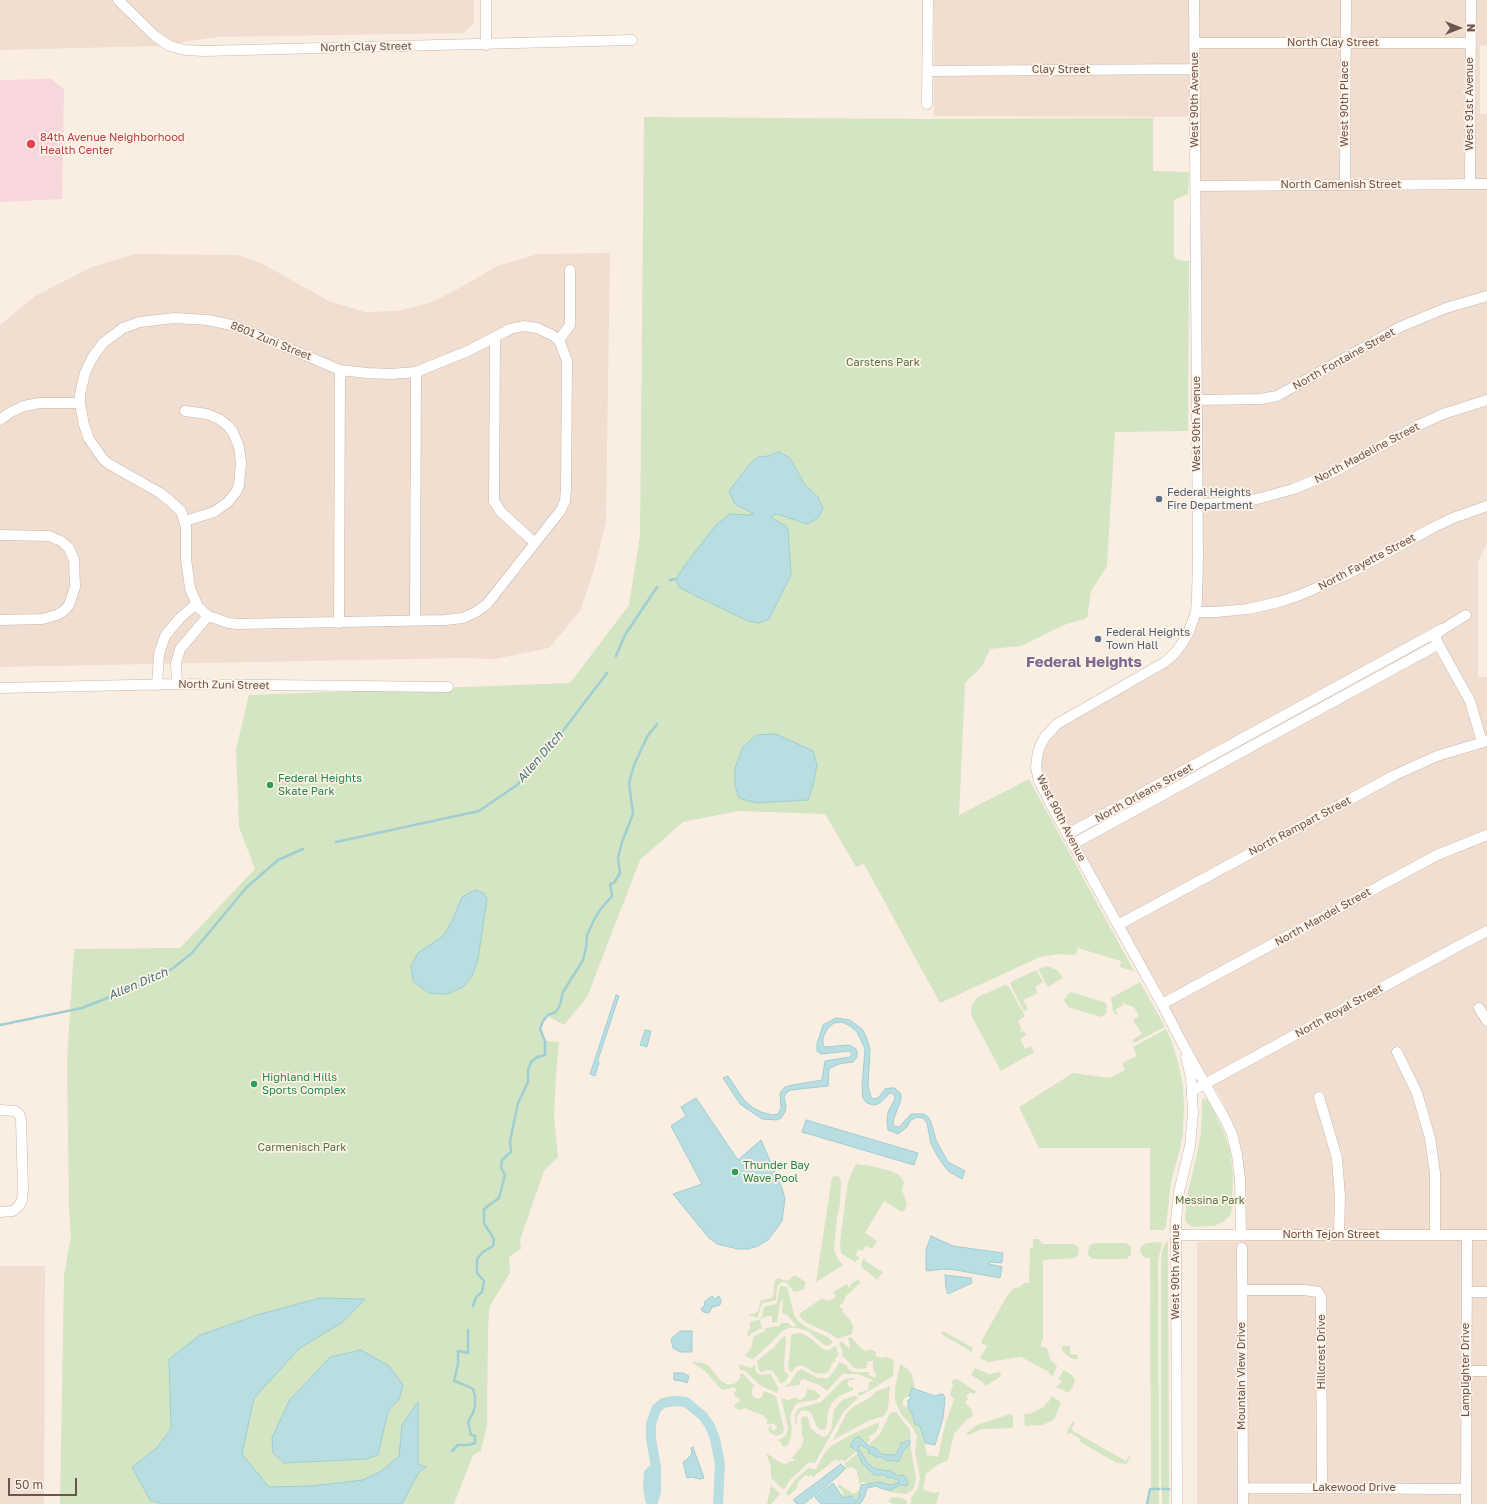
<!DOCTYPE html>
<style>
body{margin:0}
#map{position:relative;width:1487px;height:1504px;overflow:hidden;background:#faeee2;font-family:"Golos Text",sans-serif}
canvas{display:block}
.north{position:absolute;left:1439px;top:8px;width:40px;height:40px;-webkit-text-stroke:3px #fdf3e7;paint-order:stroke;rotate:90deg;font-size:11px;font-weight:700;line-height:16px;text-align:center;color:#6e544b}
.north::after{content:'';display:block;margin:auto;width:14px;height:18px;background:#6e544b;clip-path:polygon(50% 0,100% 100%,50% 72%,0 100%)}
.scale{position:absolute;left:8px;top:1478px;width:69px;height:18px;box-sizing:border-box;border:2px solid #6e544b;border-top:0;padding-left:5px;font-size:12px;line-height:14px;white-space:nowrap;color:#6e544b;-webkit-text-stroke:3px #fdf3e7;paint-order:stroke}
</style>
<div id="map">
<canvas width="1487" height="1504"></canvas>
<div class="north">N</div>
<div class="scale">50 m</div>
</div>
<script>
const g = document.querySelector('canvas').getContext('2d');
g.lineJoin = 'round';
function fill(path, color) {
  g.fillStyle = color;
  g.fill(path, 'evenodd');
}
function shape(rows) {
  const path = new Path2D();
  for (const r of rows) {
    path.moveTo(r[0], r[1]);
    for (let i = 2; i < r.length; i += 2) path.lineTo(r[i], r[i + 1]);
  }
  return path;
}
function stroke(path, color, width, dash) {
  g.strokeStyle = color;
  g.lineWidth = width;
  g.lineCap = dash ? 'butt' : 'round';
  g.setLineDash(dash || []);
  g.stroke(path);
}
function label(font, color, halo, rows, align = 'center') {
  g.font = font + ' "Golos Text",sans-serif';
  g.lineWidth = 3.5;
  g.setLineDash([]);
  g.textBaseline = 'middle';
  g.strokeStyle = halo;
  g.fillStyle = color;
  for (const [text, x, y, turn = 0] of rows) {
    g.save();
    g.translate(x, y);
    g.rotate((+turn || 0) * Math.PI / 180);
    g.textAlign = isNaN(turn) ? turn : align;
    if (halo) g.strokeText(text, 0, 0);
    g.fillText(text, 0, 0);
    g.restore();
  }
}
fill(shape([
 [0,0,474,0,474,23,464,33,217,37,159,46,0,50],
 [934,0,1487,0,1487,45,1480,46,1480,114,1487,114,1487,544,1478,562,1478,677,1487,677,1487,1504,1197,1504,1197,1242,1247,1241,1245,1178,1242,1154,1235,1130,1223,1102,1199,1063,1167,1003,1059,807,1044,779,1041,767,1043,754,1046,747,1050,740,1060,728,1156,674,1168,666,1178,657,1188,645,1194,634,1201,613,1199,117,934,116],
 [610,253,606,521,595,567,580,611,549,648,495,659,463,658,0,667,0,325,35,296,92,267,135,254,238,255,261,263,329,301,365,312,396,311,430,303,465,285,497,266,538,254],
 [0,1266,45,1266,44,1504,0,1504]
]), '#f0dfd1');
fill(shape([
 [51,79,64,89,62,199,0,202,0,80]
]), '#f7d6dc');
fill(shape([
 [644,117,929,119,1153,118,1153,171,1189,172,1188,194,1174,200,1174,256,1178,260,1189,261,1188,431,1115,432,1107,566,1091,591,1087,618,1064,625,1021,646,990,649,982,666,965,683,959,815,1029,779,1134,971,1120,967,1121,961,1078,948,1075,955,1058,954,1040,957,940,1003,864,864,856,867,825,814,739,811,683,822,640,860,587,997,564,1025,548,1016,543,1021,540,1029,545,1041,559,1042,556,1074,554,1116,558,1157,544,1171,520,1240,521,1249,509,1257,510,1273,491,1304,489,1311,488,1328,487,1425,481,1451,473,1455,454,1504,60,1504,64,1276,71,1235,69,1208,67,1060,74,949,180,948,255,869,239,827,236,749,249,695,570,683,629,605,640,536],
 [1047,966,1057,970,1063,978,1048,987,1038,969],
 [1036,970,1043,982,1035,987,1038,993,1023,1000,1028,1009,1024,1011,1011,986,1011,982],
 [1140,982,1165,1027,1134,1043,1132,1040,1142,1034,1133,1020,1139,1016,1134,1007,1129,1005,1125,1005,1124,1003,1122,1004,1123,1005,1115,1010,1118,1014,1116,1015,1113,1011,1111,998],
 [1005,985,1009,987,1025,1016,1018,1021,1022,1030,1020,1031,1021,1032,1024,1031,1026,1035,1020,1039,1025,1049,1031,1046,1034,1052,1001,1071,972,1017,971,1009,973,1003,978,997],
 [1071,992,1106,1003,1107,1006,1106,1014,1101,1017,1068,1007,1064,1000,1068,994],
 [1166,1029,1172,1042,1179,1066,1183,1086,1184,1107,1183,1132,1180,1149,1171,1182,1166,1226,1164,1230,1150,1230,1150,1148,1039,1148,1019,1107,1073,1073,1110,1078,1125,1070,1122,1063,1137,1056,1133,1047],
 [1204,1098,1208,1100,1223,1130,1230,1150,1233,1175,1232,1208,1230,1216,1223,1222,1214,1226,1193,1227,1188,1224,1185,1220,1185,1216,1188,1192,1196,1158,1201,1133,1202,1099],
 [856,1164,871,1166,891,1171,899,1175,904,1182,902,1190,907,1204,905,1210,902,1212,884,1201,865,1233,877,1241,872,1249,866,1246,862,1251,859,1249,855,1255,860,1258,855,1262,841,1253,840,1242,848,1181],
 [837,1176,839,1176,841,1182,840,1204,837,1217,834,1250,838,1259,843,1265,816,1282,832,1177],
 [1033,1239,1039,1239,1042,1244,1073,1244,1077,1246,1079,1250,1078,1255,1075,1258,1043,1260,1043,1341,1041,1341,1041,1347,1047,1348,1050,1359,1057,1366,1053,1376,1050,1375,1049,1372,1021,1357,988,1362,980,1358,987,1346,981,1343,982,1340,1008,1294,1014,1288,1020,1287,1024,1283,1029,1283,1030,1248,1033,1248],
 [1161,1242,1162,1244,1158,1260,1159,1488,1151,1488,1150,1258,1144,1258,1140,1251,1142,1246,1146,1243],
 [1166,1242,1168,1242,1169,1488,1161,1488,1161,1264,1162,1251],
 [1094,1243,1126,1243,1131,1247,1131,1255,1126,1259,1093,1259,1088,1255,1088,1252,1090,1245],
 [863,1259,866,1259,865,1261,883,1272,877,1280,861,1266],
 [794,1276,796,1276,806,1282,804,1286,805,1289,794,1292,788,1284,784,1282,780,1283,777,1287,776,1300,763,1303,760,1309,758,1316,756,1318,750,1315,749,1314,754,1314,758,1311,761,1300,770,1299,773,1296,775,1280,778,1278,787,1281],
 [857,1280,860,1281,860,1283,846,1296,843,1303,840,1305,840,1308,842,1308,843,1312,849,1319,853,1326,852,1334,837,1339,831,1334,805,1322,801,1318,799,1314,821,1299,830,1301,836,1296,833,1292,847,1284,849,1288,851,1287,850,1285],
 [782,1286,787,1287,794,1314,797,1320,806,1327,829,1338,833,1342,829,1346,824,1345,808,1331,797,1328,789,1328,782,1331,772,1342,753,1359,745,1356,751,1348,754,1336,764,1332,766,1328,779,1326,781,1323,788,1323,793,1327,797,1326,787,1315,782,1313,783,1298,780,1303,777,1322,772,1323,772,1318,771,1316,763,1317,760,1320,762,1328,752,1333,748,1337,747,1332,750,1328,750,1323,752,1321,759,1320,762,1316,764,1307,766,1306,774,1305,777,1303,780,1287],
 [943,1331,973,1348,971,1353,969,1350,941,1334],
 [801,1333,810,1338,824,1350,829,1350,836,1346,837,1352,839,1354,835,1359,835,1362,832,1363,829,1371,825,1374,815,1373,802,1365,795,1367,792,1372,788,1370,791,1337,792,1334],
 [785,1335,786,1340,784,1365,785,1372,788,1374,788,1376,787,1379,781,1384,773,1371,768,1370,762,1372,759,1371,757,1361,773,1348],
 [851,1337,862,1349,866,1351,870,1349,876,1352,875,1356,881,1358,887,1357,893,1360,894,1366,893,1376,860,1396,857,1393,868,1390,869,1382,873,1381,873,1380,858,1374,842,1374,827,1391,821,1386,804,1379,800,1381,800,1385,783,1387,790,1383,796,1373,801,1369,818,1378,828,1378,835,1370,839,1362,846,1365,848,1369,853,1372,869,1372,869,1375,875,1378,876,1376,875,1372,873,1370,873,1361,868,1361,866,1368,858,1369,853,1367,842,1355,842,1350,839,1343,842,1341,848,1348,850,1347,848,1338],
 [1062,1346,1070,1346,1070,1354,1078,1355,1077,1359,1072,1359,1064,1353,1062,1349],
 [691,1362,704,1363,710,1367,720,1380,728,1385,736,1383,740,1378,740,1374,743,1374,755,1386,753,1387,751,1392,754,1398,758,1399,762,1397,764,1391,776,1396,784,1429,783,1433,777,1436,770,1433,768,1429,770,1426,772,1426,771,1429,774,1431,777,1427,774,1423,767,1425,767,1420,763,1415,751,1411,745,1408,738,1410,734,1406,736,1403,739,1403,740,1399,735,1396,734,1392,737,1391,736,1389,734,1387,722,1390,704,1370],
 [739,1364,751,1368,755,1364,756,1372,760,1375,771,1374,778,1388,777,1393,761,1386,745,1371,740,1370],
 [900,1364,909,1370,912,1375,915,1389,912,1388,909,1396,903,1399,903,1406,910,1409,915,1424,920,1426,927,1455,938,1457,945,1425,954,1399,950,1395,953,1385,951,1380,957,1379,977,1392,973,1394,971,1392,966,1396,968,1399,965,1402,972,1411,973,1416,966,1420,954,1434,948,1460,937,1465,926,1474,923,1490,934,1493,940,1492,936,1504,911,1504,911,1498,918,1488,919,1483,920,1477,915,1453,917,1436,911,1425,901,1414,895,1400,895,1388],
 [975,1368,989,1374,1000,1372,1001,1376,986,1386,981,1381,971,1375],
 [1064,1370,1073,1376,1075,1381,1072,1388,1068,1393,1056,1387,1062,1382,1058,1379],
 [850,1378,855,1378,855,1380,849,1380,847,1383,850,1388,853,1387,853,1390,839,1396,832,1403,828,1412,826,1429,821,1430,817,1427,811,1413,806,1410,801,1411,798,1414,796,1419,797,1424,795,1424,795,1414,799,1408,821,1402,843,1380],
 [890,1386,888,1409,884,1416,868,1421,833,1440,847,1413,853,1407,871,1397,875,1392],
 [807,1389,814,1390,821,1396,816,1400,797,1403,794,1407,790,1416,792,1430,790,1440,788,1445,783,1447,780,1441,777,1440,781,1439,786,1435,788,1428,781,1398,788,1400,798,1397,797,1399,801,1400,806,1395],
 [854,1396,859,1397,844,1411,815,1463,809,1462,790,1480,784,1490,771,1478,771,1467,766,1453,781,1463,786,1464,790,1461,794,1461,794,1459,791,1459,801,1447,804,1439,802,1435,801,1420,803,1416,808,1417,810,1427,817,1434,823,1437,827,1436,831,1430,834,1410,842,1400],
 [1051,1396,1061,1402,1055,1418,1052,1421,1042,1425,1025,1426,1024,1414,1029,1414,1042,1408,1049,1401],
 [896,1412,910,1430,911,1435,910,1440,908,1440,906,1442,901,1444,901,1447,899,1448,897,1454,892,1456,881,1454,874,1447,868,1445,880,1434,890,1413],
 [1010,1414,1013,1415,1013,1428,982,1429,968,1435,966,1434,977,1425],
 [1074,1421,1074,1424,1071,1430,1126,1461,1130,1455,1131,1455,1127,1464,1117,1463,1080,1442,1080,1439,1071,1433,1066,1434,1072,1422],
 [877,1423,879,1423,879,1427,874,1435,873,1434,868,1437,870,1440,866,1444,862,1440,853,1449,857,1451,844,1462,842,1459,838,1462,836,1459,813,1477,811,1475,809,1477,806,1475,798,1482,796,1489,788,1496,786,1493,794,1481,808,1468,816,1469,824,1454,830,1447,850,1435],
 [910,1444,916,1478,914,1488,910,1492,905,1494,889,1492,882,1489,890,1490,902,1485,904,1486,898,1476,889,1471,887,1471,873,1468,867,1462,858,1447,861,1445,869,1450,870,1454,891,1461,896,1461,908,1445],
 [858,1453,865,1466,872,1473,886,1475,889,1478,897,1479,899,1483,892,1485,885,1484,880,1482,869,1484,863,1482,859,1484,859,1479,856,1470,852,1467,847,1468,840,1475,837,1477,846,1466,844,1464],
 [838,1484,854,1494,858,1491,860,1495,856,1502,853,1497,851,1496,845,1498,842,1497,843,1492,838,1487],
 [771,1485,780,1494,771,1504,767,1504],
 [1159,1489,1159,1504,1148,1504,1151,1490],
 [1162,1489,1169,1489,1169,1504,1162,1504],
 [892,1497,902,1498,907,1501,907,1504,893,1504,888,1501]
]), '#d3e5c2');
const water = shape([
 [779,452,790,458,805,485,818,497,823,508,818,518,807,524,777,514,770,517,786,526,788,530,791,575,769,619,759,623,748,621,698,597,679,587,676,579,685,565,716,525,730,514,748,515,754,514,735,504,729,491,749,465,758,457,768,456,779,452],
 [776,734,813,751,817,765,813,785,808,800,756,803,739,798,735,785,735,768,743,747,756,735,776,734],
 [475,890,484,893,487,899,478,959,472,976,463,987,447,994,429,993,413,981,411,966,418,953,443,936,451,923,462,897,475,890],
 [616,995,619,996,598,1060,599,1063,595,1076,590,1074,616,995],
 [836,1018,850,1020,862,1029,866,1036,870,1049,868,1086,871,1097,874,1099,878,1098,885,1089,891,1088,895,1088,900,1093,901,1096,901,1100,894,1118,893,1124,894,1126,899,1127,911,1114,924,1114,928,1117,931,1122,936,1140,948,1162,965,1171,962,1179,948,1171,938,1157,931,1144,927,1123,923,1118,917,1117,911,1120,907,1127,898,1134,888,1130,887,1121,888,1112,895,1099,894,1094,890,1093,882,1101,878,1104,873,1105,867,1103,863,1098,862,1086,865,1049,857,1032,850,1026,842,1022,834,1023,828,1028,823,1037,823,1045,825,1047,849,1045,853,1047,856,1049,857,1053,857,1057,853,1062,839,1064,830,1068,829,1070,828,1086,791,1090,786,1093,784,1097,786,1106,785,1112,781,1118,777,1120,762,1119,740,1104,723,1078,728,1076,744,1100,752,1107,761,1112,772,1115,778,1114,781,1108,780,1093,785,1087,793,1085,822,1080,825,1061,850,1057,852,1054,849,1051,821,1054,817,1051,817,1044,823,1025,836,1018],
 [645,1030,651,1031,647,1047,640,1045,645,1030],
 [696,1098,738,1160,761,1140,782,1188,785,1199,782,1221,768,1240,758,1246,748,1249,738,1249,717,1244,709,1238,673,1194,702,1184,671,1126,686,1116,681,1107,696,1098],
 [806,1120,918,1153,914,1165,802,1132,806,1120],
 [931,1236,953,1246,1003,1253,1002,1263,990,1262,989,1264,1002,1267,1000,1278,956,1270,944,1269,926,1271,926,1250,931,1236],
 [945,1275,971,1278,972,1283,948,1294,946,1288,945,1275],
 [712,1296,715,1299,719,1296,721,1300,720,1305,712,1307,709,1313,703,1312,701,1309,705,1305,704,1302,712,1296],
 [320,1298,365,1299,343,1322,300,1348,254,1398,242,1454,269,1487,312,1486,363,1480,383,1470,399,1456,402,1425,418,1402,418,1464,426,1467,419,1472,402,1504,163,1504,150,1500,132,1467,157,1448,171,1429,169,1359,200,1335,257,1315,320,1298],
 [680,1331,692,1331,692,1352,680,1352,673,1348,671,1339,680,1331],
 [361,1350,389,1366,403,1385,399,1399,388,1411,378,1455,366,1459,284,1463,273,1453,272,1438,289,1401,330,1357,361,1350],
 [674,1373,683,1373,689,1376,687,1383,682,1381,674,1380,674,1373],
 [912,1388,935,1396,941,1394,944,1395,945,1400,943,1418,935,1445,925,1443,920,1426,915,1424,912,1414,908,1407,908,1400,912,1398,909,1396,912,1388],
 [859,1437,870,1447,874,1447,881,1454,892,1455,897,1454,899,1448,901,1447,901,1443,906,1442,908,1440,910,1440,910,1444,904,1450,898,1462,893,1460,888,1461,881,1457,875,1457,874,1455,868,1453,869,1450,861,1445,858,1447,867,1462,873,1468,887,1471,889,1470,898,1476,903,1475,907,1480,908,1485,906,1486,901,1485,890,1490,879,1488,878,1486,867,1488,865,1496,860,1504,821,1504,815,1497,833,1483,843,1498,851,1496,853,1497,856,1502,860,1495,859,1493,861,1485,880,1482,885,1484,892,1485,899,1483,897,1479,887,1477,886,1475,874,1475,862,1463,857,1451,851,1447,851,1444,855,1438,859,1437],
 [693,1447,704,1478,700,1479,691,1477,687,1478,683,1462,685,1461,692,1454,691,1448,693,1447],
 [841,1464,845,1468,837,1477,804,1504,797,1504,793,1500,841,1464]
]);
fill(water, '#b8dee1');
stroke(water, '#a0ced2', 1);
stroke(shape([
 [670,580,676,579],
 [616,656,625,635,657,587],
 [336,842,479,811,517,785,559,736,607,673],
 [0,1025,82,1008,138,986,172,969,192,953,247,887,278,860,303,849],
 [473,1306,476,1297,482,1292,484,1281,477,1273,477,1259,483,1252,493,1246,494,1239,484,1223,484,1209,499,1198,505,1175,501,1168,502,1160,511,1152,510,1141,518,1103,528,1082,528,1070,531,1062,537,1057,545,1055,545,1041,540,1029,543,1021,548,1015,556,1012,560,1005,563,992,583,960,586,948,587,935,595,918,600,910,612,896,610,884,614,883,620,873,618,858,622,842,633,814,629,783,634,765,647,737,657,724],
 [452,1451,458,1445,469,1445,475,1443,475,1436,471,1435,468,1422,473,1413,475,1406,475,1396,473,1389,465,1385,454,1381,458,1364,458,1351,468,1353,468,1330],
 [1162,1489,1169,1489],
 [1147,1504,1150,1489,1159,1489]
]), '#a0ced2', 2.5);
stroke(shape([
 [653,1502,650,1500,648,1486,649,1473,656,1467],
 [652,1504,656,1492,656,1467,651,1439,651,1424,656,1409,663,1403,674,1401,686,1402,703,1416,710,1426,715,1439,720,1464,718,1504]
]), '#b8dee1', 10);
const minor = shape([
 [118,0,155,36,170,46,185,50,204,51,632,40],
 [486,0,486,45],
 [1194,0,1198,559,1197,598,1196,612,1189,631,1183,642,1175,653,1165,662,1057,724,1045,737,1041,744,1038,752,1036,767,1039,781,1054,810,1162,1004,1182,1043,1225,1119,1232,1134,1237,1155,1240,1179,1241,1235],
 [1195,43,1471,43],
 [928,71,1194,69],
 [927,104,928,0],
 [1470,184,1471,0],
 [1345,185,1346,0],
 [1195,186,1487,184],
 [174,318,208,320,236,326,340,370,367,373,391,374,416,372,468,351,510,329,523,326,537,328,552,335,559,340,567,361,566,489,565,501,561,510,487,604,476,612,463,618,445,620,237,624,229,623,208,616,198,607,190,588,186,559,186,527,181,511,170,501,160,493,109,464,103,459,89,439,84,425,80,403,80,394,85,373,92,358,103,343,123,328,140,322,174,318],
 [495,337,494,501,501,512,535,543],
 [559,340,570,325,570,270],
 [1197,400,1261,399,1277,396,1400,327,1446,308,1487,296],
 [0,420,11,412,24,406,40,403,80,403],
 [1197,504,1240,502,1261,498,1293,489,1328,475,1419,425,1443,414,1487,400],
 [185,521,214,512,228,502,236,492,239,485,241,463,239,447,233,432,227,425,219,419,207,414,185,411],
 [0,535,49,536,61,541,69,548,74,560,75,587,69,605,65,610,57,615,42,619,0,620],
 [1196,612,1216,612,1248,609,1279,602,1300,595,1346,575,1432,528,1453,518,1487,506],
 [1466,615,1440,631,1436,636,1436,640,1470,701,1482,742],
 [415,620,416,372],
 [339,623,340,370],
 [177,684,176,663,180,649,208,616],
 [157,685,159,654,165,636,180,618,196,604],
 [0,688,177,684,448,687],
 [1068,834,1442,629],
 [1073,844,1437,645],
 [1118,925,1395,775,1437,756,1487,741],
 [1162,1004,1437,855,1487,835],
 [1479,1008,1487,1021],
 [1397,1052,1417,1093,1430,1138,1435,1173,1435,1235],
 [1192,1091,1462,944,1487,931],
 [1319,1097,1337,1158,1340,1197,1339,1235],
 [0,1110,15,1111,19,1114,21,1119,23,1190,22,1200,19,1206,13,1211,0,1212],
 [1175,1235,1487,1235],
 [1242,1248,1243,1504],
 [1242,1290,1305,1290,1318,1292,1321,1297,1322,1488],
 [1467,1292,1487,1292],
 [1466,1371,1487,1371],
 [1243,1488,1466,1489],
 [1177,1504,1176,1220,1179,1192,1190,1146,1193,1113,1191,1077,1186,1057],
 [1466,1504,1467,1235]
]);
stroke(minor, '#c9b5aa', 11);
stroke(minor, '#fff', 10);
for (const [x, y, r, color] of [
 [31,144,5,"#e0444e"],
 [1159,499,4,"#5c6f8a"],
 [1098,639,4,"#5c6f8a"],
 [270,785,4,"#2e9e5b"],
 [254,1084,4,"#2e9e5b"],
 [735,1172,4,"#2e9e5b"]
]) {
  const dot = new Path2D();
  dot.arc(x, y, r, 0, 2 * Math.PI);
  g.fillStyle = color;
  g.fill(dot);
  stroke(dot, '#fdf3e7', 1.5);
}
label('11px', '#6e544b', '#fdf3e7', [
 ["North Clay Street",1333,43],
 ["North Clay Street",366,47,-1],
 ["Clay Street",1061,70],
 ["West 90th Avenue",1195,100,-90],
 ["West 90th Place",1345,104,-90],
 ["West 91st Avenue",1470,104,-90],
 ["North Camenish Street",1341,185],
 ["8601 Zuni Street",271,341,22],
 ["North Fontaine Street",1344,359,-29],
 ["West 90th Avenue",1197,424,-90],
 ["North Madeline Street",1367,453,-28],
 ["North Fayette Street",1367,562,-28],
 ["North Zuni Street",224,685,1],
 ["North Orleans Street",1144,793,-29],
 ["West 90th Avenue",1061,818,63],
 ["North Rampart Street",1300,826,-28],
 ["North Mandel Street",1323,917,-29],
 ["North Royal Street",1339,1011,-29],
 ["North Tejon Street",1331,1235],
 ["West 90th Avenue",1176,1272,-90],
 ["Hillcrest Drive",1322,1352,-90],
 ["Lamplighter Drive",1466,1370,-90],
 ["Mountain View Drive",1242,1376,-90],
 ["Lakewood Drive",1354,1488]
]);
label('11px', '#be3a42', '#fdf3e7', [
 ["84th Avenue Neighborhood",40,138],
 ["Health Center",40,151]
], 'left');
label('11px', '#567344', '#fdf3e7', [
 ["Carstens Park",883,363],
 ["Carmenisch Park",302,1148],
 ["Messina Park",1210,1201]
]);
label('11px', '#4e5e75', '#fdf3e7', [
 ["Federal Heights",1167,493],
 ["Fire Department",1167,506],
 ["Federal Heights",1106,633],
 ["Town Hall",1106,646]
], 'left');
label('11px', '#27864d', '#fdf3e7', [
 ["Federal Heights",278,779],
 ["Skate Park",278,792],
 ["Highland Hills",262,1078],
 ["Sports Complex",262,1091],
 ["Thunder Bay",743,1166],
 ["Wave Pool",743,1179]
], 'left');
label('italic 12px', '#43757a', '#fdf3e7', [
 ["Allen Ditch",540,757,-49],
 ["Allen Ditch",138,984,-23]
]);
label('bold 15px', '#7f6791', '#fdf3e7', [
 ["Federal Heights",1084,662]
]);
</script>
